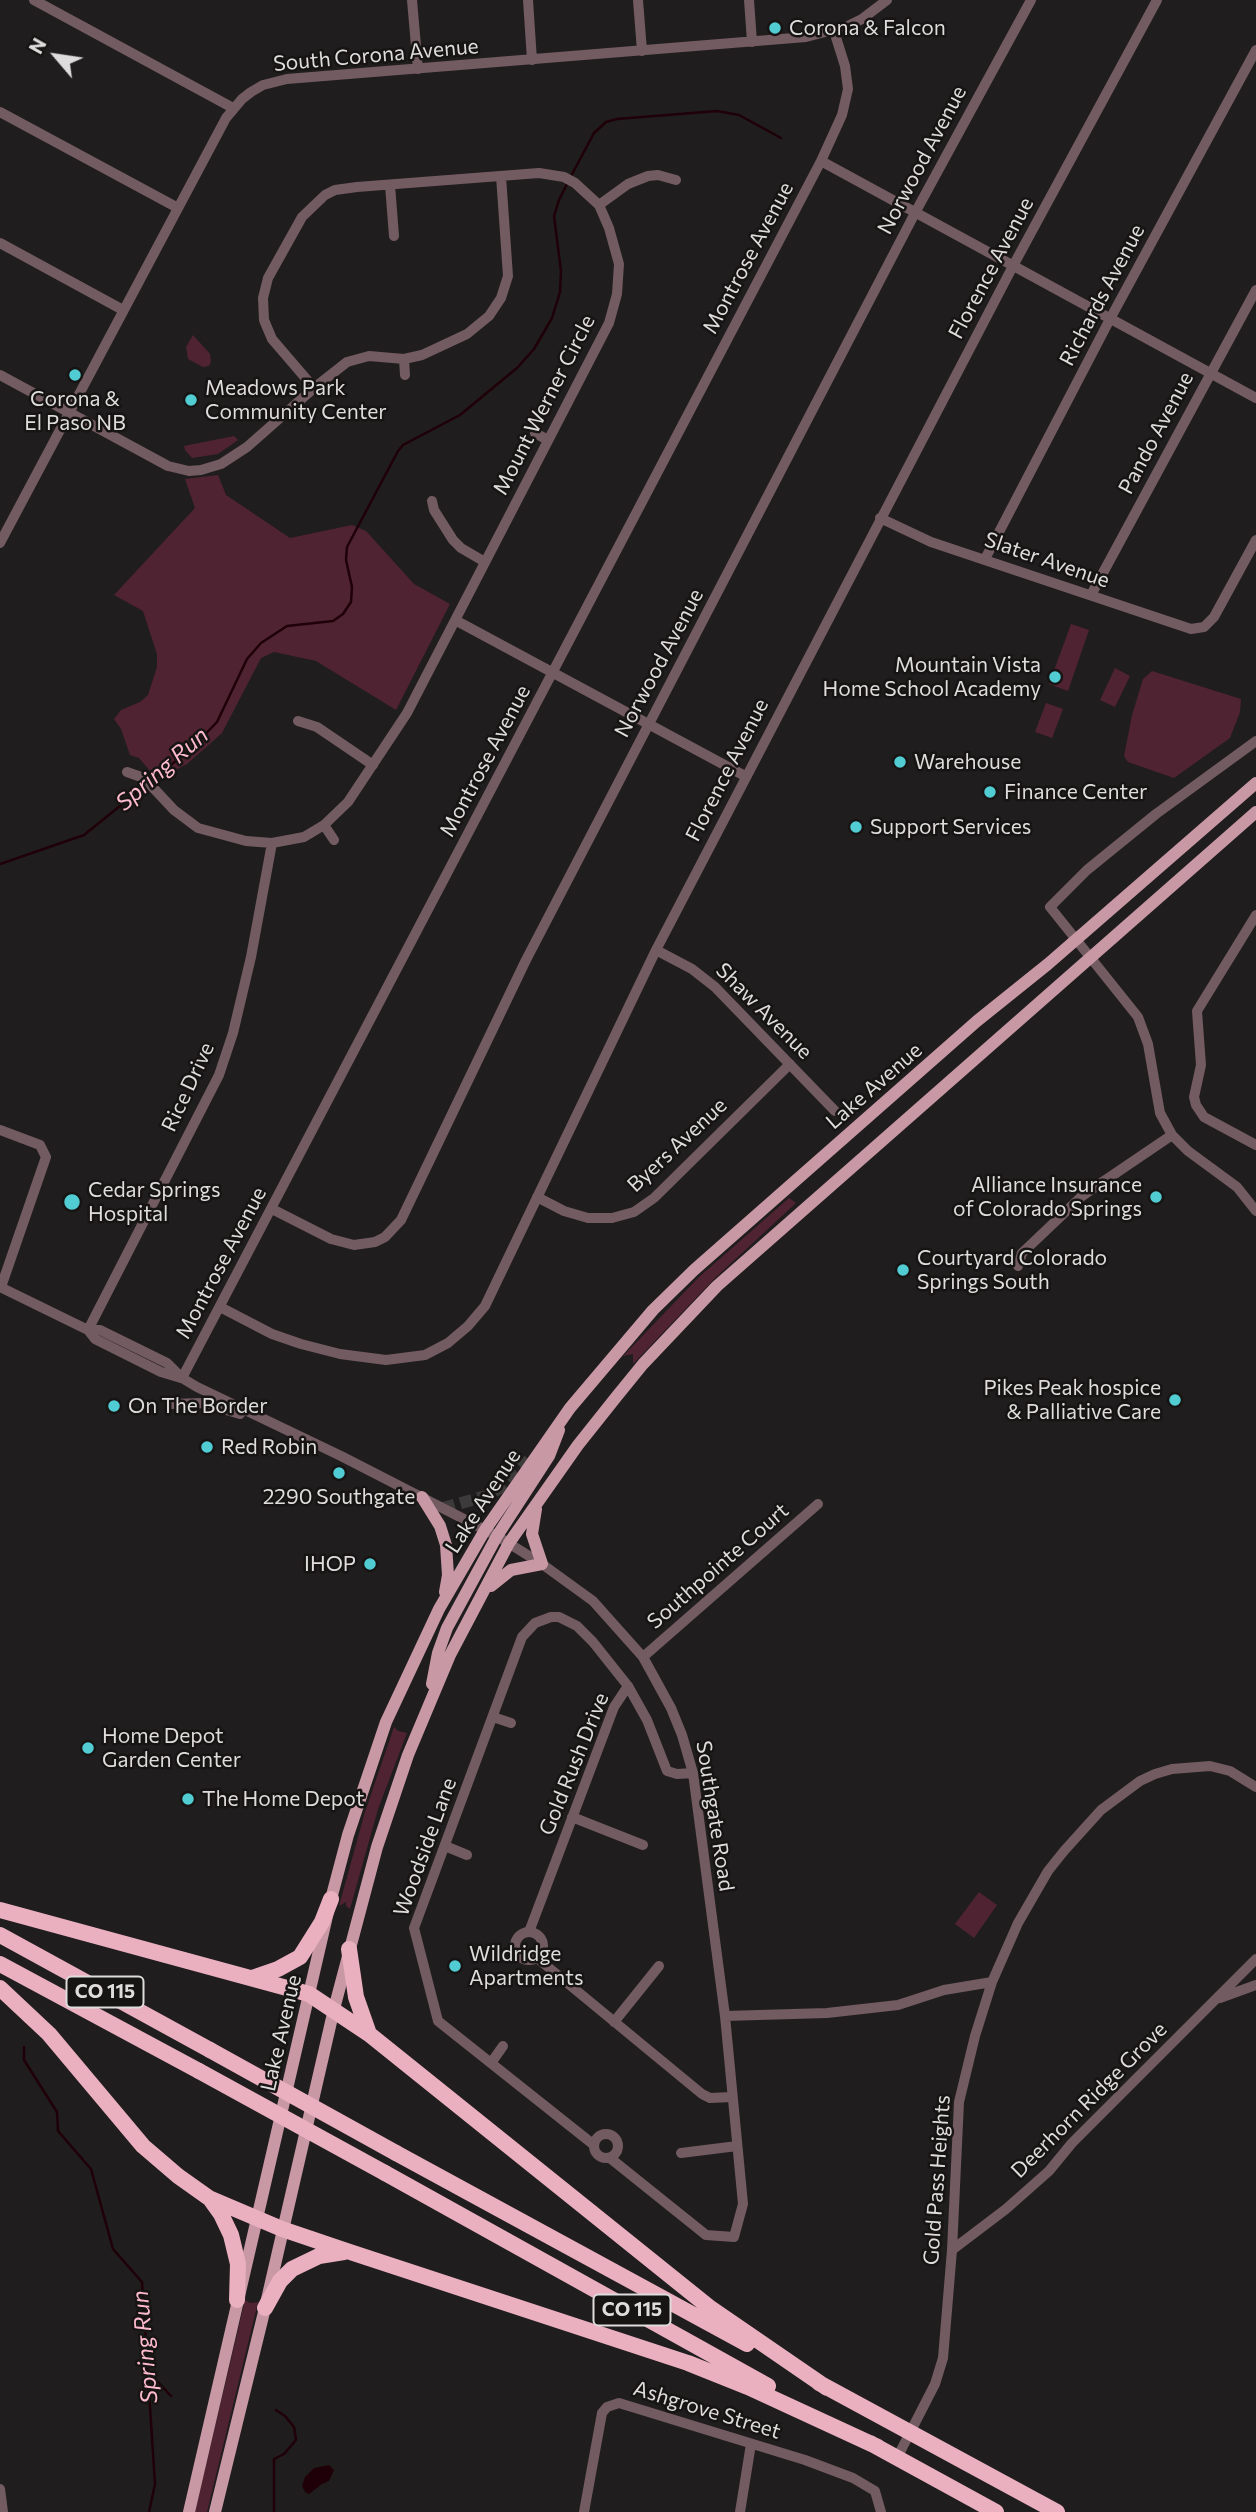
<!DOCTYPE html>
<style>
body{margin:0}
#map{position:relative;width:1256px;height:2512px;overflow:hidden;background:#201d1e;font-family:Commissioner,sans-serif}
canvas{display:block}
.north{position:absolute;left:21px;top:21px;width:70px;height:70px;-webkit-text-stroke:5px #171414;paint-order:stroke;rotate:299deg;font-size:19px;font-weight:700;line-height:28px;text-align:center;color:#dfdcdd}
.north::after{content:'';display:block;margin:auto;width:24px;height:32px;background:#dfdcdd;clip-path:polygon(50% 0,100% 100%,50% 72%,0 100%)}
</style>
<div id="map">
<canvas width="1256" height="2512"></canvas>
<div class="north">N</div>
</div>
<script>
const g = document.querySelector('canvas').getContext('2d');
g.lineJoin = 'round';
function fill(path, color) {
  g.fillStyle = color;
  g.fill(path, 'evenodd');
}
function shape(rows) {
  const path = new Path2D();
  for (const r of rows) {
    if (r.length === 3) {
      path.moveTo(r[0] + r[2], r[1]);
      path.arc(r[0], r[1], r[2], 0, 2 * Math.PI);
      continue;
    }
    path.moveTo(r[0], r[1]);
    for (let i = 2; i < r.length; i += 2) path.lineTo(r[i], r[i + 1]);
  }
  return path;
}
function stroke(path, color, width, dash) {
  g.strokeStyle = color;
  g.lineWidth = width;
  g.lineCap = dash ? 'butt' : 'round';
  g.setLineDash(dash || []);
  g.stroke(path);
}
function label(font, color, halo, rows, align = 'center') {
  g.font = font + ' Commissioner,sans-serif';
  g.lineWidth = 5;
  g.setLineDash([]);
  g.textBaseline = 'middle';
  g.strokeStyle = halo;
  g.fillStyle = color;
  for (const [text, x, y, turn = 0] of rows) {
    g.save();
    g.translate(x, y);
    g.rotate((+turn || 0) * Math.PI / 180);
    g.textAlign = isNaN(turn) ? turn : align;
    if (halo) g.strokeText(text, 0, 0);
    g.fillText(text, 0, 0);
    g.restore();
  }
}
fill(shape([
 [193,335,210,354,211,361,209,366,203,367,188,359,186,347],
 [234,436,238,440,218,454,192,458,185,450,184,446],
 [218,475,226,495,290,538,352,525,366,531,414,584,450,604,396,710,316,661,274,652,261,658,222,733,187,764,157,779,139,758,130,755,121,729,114,719,121,710,140,702,148,695,157,667,157,654,143,611,114,595,195,508,185,479],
 [1071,624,1089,630,1068,691,1049,684],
 [1115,668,1130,676,1115,707,1100,700],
 [1152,671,1241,699,1240,712,1230,738,1174,778,1128,762,1124,756,1132,715,1143,679],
 [1046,703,1063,709,1052,738,1035,732],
 [789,1198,796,1203,715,1278,633,1364,633,1354,623,1356,699,1277],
 [394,1727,398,1731,407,1733,378,1809,350,1909,346,1906,346,1902,339,1906,365,1812],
 [979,1892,997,1905,974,1938,955,1924],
 [245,2300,250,2303,258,2302,207,2512,195,2512]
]), '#502332');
fill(shape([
 [329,2465,334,2470,329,2481,322,2484,309,2494,305,2492,302,2486,305,2477,314,2468]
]), '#1f0009');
stroke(shape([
 [570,178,594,133,606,122,617,119,717,111,739,115,781,138],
 [151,781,192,748,217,722,247,659,261,643,287,626,333,621,343,614,351,602,352,587,346,560,347,547,398,451,403,445,460,415,517,368,534,349,552,318,560,292,561,271,554,216,559,200,567,184],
 [0,864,84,835,146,785],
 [24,2047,24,2060,57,2112,58,2131,91,2169,113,2249,142,2282,155,2484,149,2512],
 [147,2370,171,2396],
 [274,2512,274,2459,284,2454,296,2440,294,2427,285,2416,276,2410]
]), '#1f0009', 2.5);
stroke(shape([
 [443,1508,486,1496,500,1488,529,1460]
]), '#3d3a3b', 12, [12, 6]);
stroke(shape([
 [34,0,233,108],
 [412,0,418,69],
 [528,0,532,60],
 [638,0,642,51],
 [749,0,752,42],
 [0,112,178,208],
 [821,161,1256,398],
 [390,185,394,236],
 [599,205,628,184,648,176,658,175,676,180],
 [0,243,123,310],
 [404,359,405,375],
 [0,375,168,466,189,471,201,470,221,464,247,447,314,388,347,362,369,356,404,359,422,355,467,334,489,316,501,298,508,276,501,176],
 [535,433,548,440],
 [432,501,434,510,453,540,461,548,485,562],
 [880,518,931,542,1191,629,1204,627,1214,617,1256,540],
 [0,543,226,118,242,99,251,92,263,85,287,79,806,37,848,26,862,19,887,0],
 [985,559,1110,319,1256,50],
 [1091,595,1256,290],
 [455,620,745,776],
 [298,721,317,727,373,765],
 [1256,741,1156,814,1087,870,1050,907,1138,1017,1148,1044,1160,1113,1172,1135,1188,1151,1237,1187,1256,1211],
 [127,772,144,778,174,810,198,828,246,841,272,843,304,837,324,825,348,802,407,713,609,323,617,294,619,264,609,228,599,205,575,183,564,177,539,173,357,187,335,190,325,195,302,217,268,278,263,298,264,320,272,339,314,388],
 [324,825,334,840],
 [1256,915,1197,1011,1201,1065,1194,1097,1196,1105,1204,1117,1256,1145],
 [656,950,692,969,715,987,835,1111],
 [0,1130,40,1145,46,1157,1,1287],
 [537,1197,564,1211,588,1218,612,1218,634,1212,654,1198,790,1064],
 [272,1209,331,1239,354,1245,375,1242,385,1237,401,1220,526,960,915,213,1031,0],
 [1018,1266,1022,1253,1082,1196,1172,1135],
 [0,1287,88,1330,100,1330,167,1363,182,1378,197,1387,341,1456,497,1536,542,1564,593,1601,643,1657,671,1708,682,1735,693,1773,725,2016,743,2204,734,2237,706,2235,610,2158],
 [220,1307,272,1334,301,1344,340,1354,386,1360,425,1355,448,1343,468,1326,485,1306,656,950,1013,266,1157,0],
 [88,1330,219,1075,233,1033,251,957,272,843],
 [88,1330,95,1339,161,1372,181,1378],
 [182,1378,821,161,842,115,848,89,845,66,834,31],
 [171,1404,202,1403,240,1414],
 [643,1657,818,1504],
 [493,1717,511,1723],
 [572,1817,643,1845],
 [445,1846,467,1855],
 [529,1932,614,1707,628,1686],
 [529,1946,14],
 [537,1958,702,2094,710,2098,732,2097],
 [1220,1998,1256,1985],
 [725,2016,827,2013,898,2005,944,1990,992,1982],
 [614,2022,659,1966],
 [491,2063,503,2046],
 [606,2146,12],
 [594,2145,438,2021,414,1928,522,1637,535,1623,551,1617,559,1617,577,1626,593,1642,628,1686,647,1720,667,1771,677,1774,693,1773],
 [681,2153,737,2146],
 [952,2250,1006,2209,1049,2171,1072,2143,1256,1959],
 [897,2458,935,2384,943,2358,952,2250,959,2102,975,2036,992,1982,1018,1923,1048,1871,1064,1851,1101,1810,1140,1781,1155,1774,1172,1769,1210,1766,1230,1771,1256,1787],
 [0,2489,3,2512],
 [584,2512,602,2413,607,2407,619,2403,805,2460,853,2478,875,2491,881,2512],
 [740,2512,751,2444]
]), '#725b61', 10);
stroke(shape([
 [422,1497,440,1526,446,1545,448,1575,445,1592],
 [491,1586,511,1570,542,1564,532,1534,536,1509],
 [432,1684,438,1653,447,1628,497,1536,549,1456,559,1430],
 [189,2512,331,1899,348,1835,386,1722,439,1609,485,1530,570,1408,653,1310,694,1270,977,1021,1048,964,1256,783],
 [215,2512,265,2308,334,2009,377,1847,408,1755,450,1655,509,1543,578,1445,617,1396,643,1364,717,1286,1256,812]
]), '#c898a5', 12);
stroke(shape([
 [0,1910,309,1994,369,2034,709,2307,827,2388],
 [0,1935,210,2050],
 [349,1949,356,1997,369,2034],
 [0,1964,199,2071],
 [252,1978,278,1969,300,1957,322,1922,331,1899],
 [0,1988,49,2034,143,2146,178,2176,209,2198,282,2229,347,2251,688,2363,748,2387,878,2447],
 [396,2153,747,2344],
 [385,2173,768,2386],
 [211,2200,221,2214,231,2235,238,2264,237,2300],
 [265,2308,280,2281,292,2269,319,2256,344,2252],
 [819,2383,1057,2512],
 [870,2443,996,2512]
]), '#ebb0c0', 16);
stroke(shape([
 [210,2050,396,2153],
 [199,2071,385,2173]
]), '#ebb0c0', 16);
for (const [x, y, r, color] of [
 [775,28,7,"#51ccd3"],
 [75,375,7,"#51ccd3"],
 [191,400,7,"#51ccd3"],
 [1055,677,7,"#51ccd3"],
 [900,762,7,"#51ccd3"],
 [990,792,7,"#51ccd3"],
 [856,827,7,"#51ccd3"],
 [1156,1197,7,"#51ccd3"],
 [72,1202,9,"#51ccd3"],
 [903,1270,7,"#51ccd3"],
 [1175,1400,7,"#51ccd3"],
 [114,1406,7,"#51ccd3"],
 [207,1447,7,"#51ccd3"],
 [339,1473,7,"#51ccd3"],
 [370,1564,7,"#51ccd3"],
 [88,1748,7,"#51ccd3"],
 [188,1799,7,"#51ccd3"],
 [455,1966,7,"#51ccd3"]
]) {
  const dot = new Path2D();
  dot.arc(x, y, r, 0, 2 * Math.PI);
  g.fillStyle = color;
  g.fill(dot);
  stroke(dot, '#171414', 2.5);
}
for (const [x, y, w] of [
 [105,1992,77],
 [632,2310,77]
]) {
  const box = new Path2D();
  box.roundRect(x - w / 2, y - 15.5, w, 31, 5);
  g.fillStyle = '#171414';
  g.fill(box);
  stroke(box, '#dfdcdd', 2);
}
label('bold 19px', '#dfdcdd', null, [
 ["CO 115",105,1992],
 ["CO 115",632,2310]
]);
label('21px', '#dfdcdd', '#171414', [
 ["Corona & Falcon",789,28],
 ["Meadows Park",205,388],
 ["Community Center",205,412],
 ["Corona &",75,399,"center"],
 ["El Paso NB",75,423,"center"],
 ["Mountain Vista",1041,665,"right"],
 ["Home School Academy",1041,689,"right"],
 ["Warehouse",914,762],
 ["Finance Center",1004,792],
 ["Support Services",870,827],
 ["Alliance Insurance",1142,1185,"right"],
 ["of Colorado Springs",1142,1209,"right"],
 ["Cedar Springs",88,1190],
 ["Hospital",88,1214],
 ["Courtyard Colorado",917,1258],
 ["Springs South",917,1282],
 ["Pikes Peak hospice",1161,1388,"right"],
 ["& Palliative Care",1161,1412,"right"],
 ["On The Border",128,1406],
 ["Red Robin",221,1447],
 ["2290 Southgate",339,1497,"center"],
 ["IHOP",356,1564,"right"],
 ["Home Depot",102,1736],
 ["Garden Center",102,1760],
 ["The Home Depot",202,1799],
 ["Wildridge",469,1954],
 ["Apartments",469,1978]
], 'left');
label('21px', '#dfdcdd', '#171414', [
 ["South Corona Avenue",376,55,-5],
 ["Norwood Avenue",922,160,-62],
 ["Montrose Avenue",748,258,-62],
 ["Florence Avenue",991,268,-62],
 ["Richards Avenue",1102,295,-62],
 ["Mount Werner Circle",544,405,-63],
 ["Pando Avenue",1156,433,-62],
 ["Slater Avenue",1047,560,19],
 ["Norwood Avenue",659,663,-62],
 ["Montrose Avenue",485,761,-62],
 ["Florence Avenue",727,770,-63],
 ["Shaw Avenue",764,1011,45],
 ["Lake Avenue",874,1086,-41],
 ["Rice Drive",188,1087,-65],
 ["Byers Avenue",677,1145,-43],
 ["Montrose Avenue",221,1263,-62],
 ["Lake Avenue",483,1501,-57],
 ["Southpointe Court",718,1566,-41],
 ["Gold Rush Drive",574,1764,-68],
 ["Southgate Road",715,1816,81],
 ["Woodside Lane",425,1847,-70],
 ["Lake Avenue",281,2033,-77],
 ["Deerhorn Ridge Grove",1089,2100,-45],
 ["Gold Pass Heights",937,2180,-86],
 ["Ashgrove Street",707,2410,17]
]);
label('italic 23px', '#febbcd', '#171414', [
 ["Spring Run",162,769,-41],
 ["Spring Run",145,2347,-95]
]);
</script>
